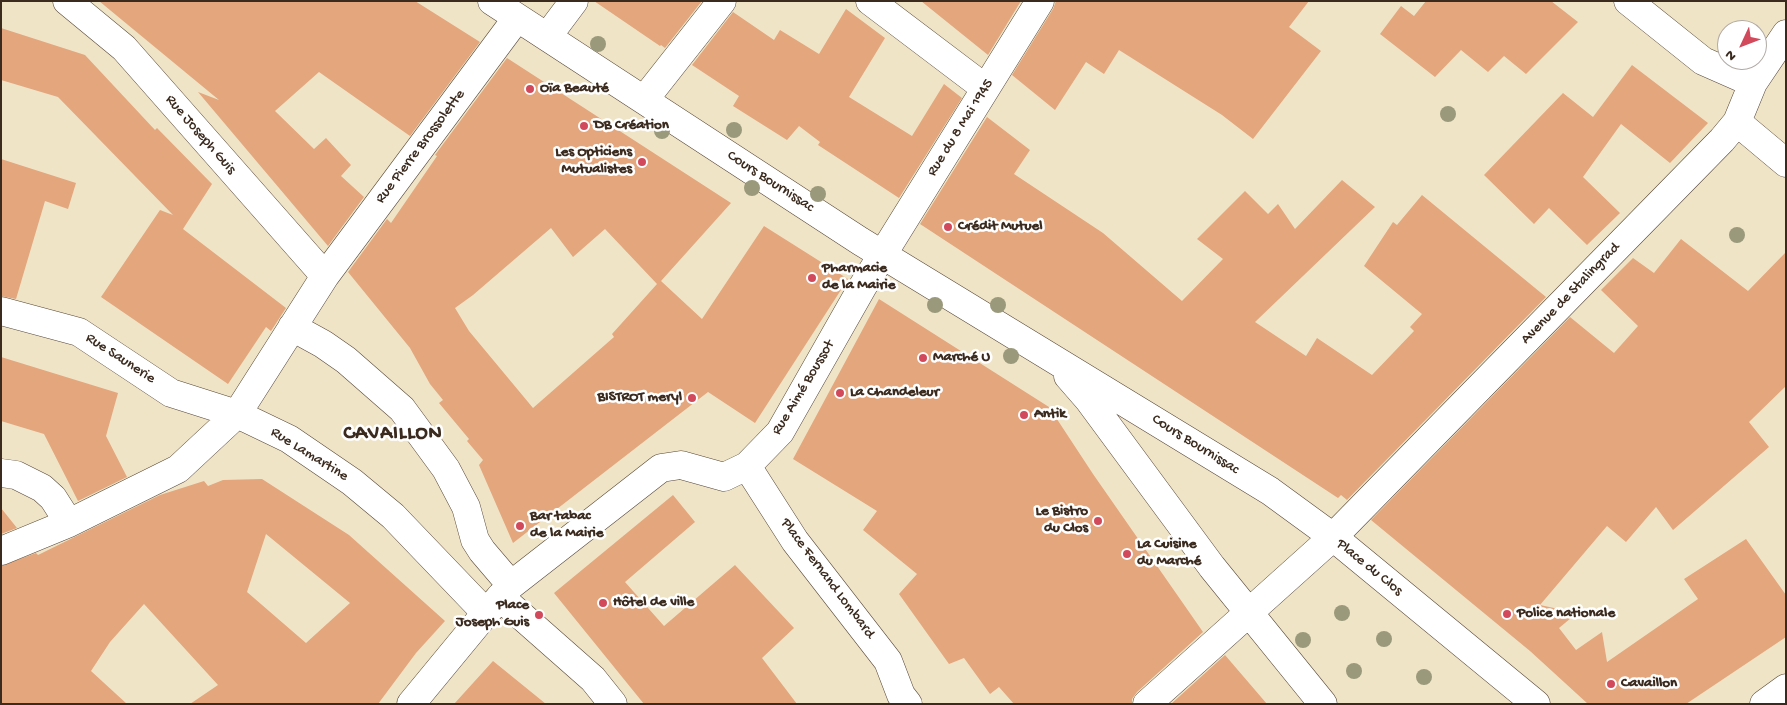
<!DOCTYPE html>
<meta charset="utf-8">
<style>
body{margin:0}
#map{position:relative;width:1787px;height:705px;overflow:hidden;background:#f0e4c7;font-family:"Gochi Hand",sans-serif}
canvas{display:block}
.frame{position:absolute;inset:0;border:2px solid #3b2a1e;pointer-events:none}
.north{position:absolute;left:1717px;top:20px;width:50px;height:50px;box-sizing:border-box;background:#fff;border:1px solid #b1aaa5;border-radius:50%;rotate:227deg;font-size:14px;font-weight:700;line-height:20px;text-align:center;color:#3b2a1e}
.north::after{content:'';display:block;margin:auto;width:18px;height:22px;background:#d1495b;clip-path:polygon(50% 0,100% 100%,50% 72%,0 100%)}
</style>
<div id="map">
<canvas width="1787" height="705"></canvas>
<div class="frame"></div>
<div class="north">N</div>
</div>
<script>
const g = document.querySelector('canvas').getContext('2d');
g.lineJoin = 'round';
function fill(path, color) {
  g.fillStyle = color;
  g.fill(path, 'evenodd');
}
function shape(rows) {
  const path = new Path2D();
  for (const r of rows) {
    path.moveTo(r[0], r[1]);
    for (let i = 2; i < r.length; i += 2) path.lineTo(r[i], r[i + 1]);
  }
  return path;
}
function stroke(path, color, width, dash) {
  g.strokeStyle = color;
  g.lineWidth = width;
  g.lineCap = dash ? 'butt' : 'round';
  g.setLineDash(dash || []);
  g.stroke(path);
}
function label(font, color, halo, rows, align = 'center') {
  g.font = font + ' "Gochi Hand",sans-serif';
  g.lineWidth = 5;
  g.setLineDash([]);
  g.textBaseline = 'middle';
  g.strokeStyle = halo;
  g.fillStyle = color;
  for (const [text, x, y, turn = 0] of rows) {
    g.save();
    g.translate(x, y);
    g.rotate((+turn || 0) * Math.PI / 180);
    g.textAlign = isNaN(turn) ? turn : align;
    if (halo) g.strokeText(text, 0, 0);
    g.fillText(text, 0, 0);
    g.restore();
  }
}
fill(shape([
 [99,1,415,1,480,42,410,136,319,72,275,111,314,149,326,138,351,165,341,176,364,197,328,246,198,92,219,100],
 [594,1,702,1,665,48,661,45,660,46],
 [921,1,1021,1,988,55],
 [1056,1,1309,1,1289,27,1321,51,1253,139,1222,115,1119,50,1104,74,1086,62,1055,110,1012,75,1053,9],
 [1426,1,1551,1,1578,22,1526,74,1504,56,1488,72,1461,50,1435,77,1380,34,1401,6,1414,16],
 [846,9,885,38,849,97,912,136,944,84,962,98,899,198,818,145,820,142,799,126,787,140,733,106,739,96,692,65,733,12,774,40,780,30,819,54],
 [1,28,85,55,155,130,157,128,212,184,183,229,286,308,271,331,266,327,228,384,101,297,160,210,173,215,58,97,1,80],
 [507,58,731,203,661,281,702,319,764,226,848,279,755,423,708,392,513,543,479,465,483,460,467,441,469,439,439,403,443,400,430,384,410,348,348,272,387,219,391,223,437,156,435,155],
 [551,228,573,257,605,229,657,284,612,334,614,337,533,408,469,331,455,308,473,295],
 [1632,65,1708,123,1670,163,1621,124,1583,177,1620,213,1587,245,1549,208,1534,224,1484,175,1563,93,1593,117],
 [987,117,1030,150,1014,174,1103,233,1182,301,1223,259,1197,239,1245,191,1268,214,1278,204,1295,229,1342,180,1375,207,1255,322,1306,356,1317,338,1372,375,1414,331,1410,327,1422,314,1364,266,1393,222,1397,225,1422,195,1546,297,1347,500,1341,495,1338,498,920,224],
 [1,159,76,183,68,209,45,201,16,299,1,296],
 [1681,239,1748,291,1786,252,1786,386,1749,422,1769,447,1673,530,1656,507,1626,542,1607,526,1540,605,1577,613,1559,628,1576,650,1602,632,1607,662,1698,599,1684,579,1746,539,1786,595,1786,637,1686,704,1588,704,1530,651,1371,520,1570,317,1614,353,1638,326,1601,290,1633,258,1654,273],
 [879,299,1049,407,1093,474,1203,632,1137,692,1132,699,1132,704,1014,704,999,687,990,694,964,658,949,664,899,594,917,574,863,530,877,511,793,459],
 [1,357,118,393,106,436,127,477,78,501,44,434,1,421],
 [262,479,349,535,445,621,416,653,378,704,190,704,218,685,144,604,110,642,91,671,127,704,1,704,1,566,36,553,38,555,160,495,204,481,208,486,223,480],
 [266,534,350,603,306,643,247,592],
 [673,495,695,522,625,582,664,626,735,565,794,628,762,658,797,704,644,704,554,593],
 [1,508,17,528,1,534],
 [1225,655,1267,704,1171,704],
 [493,661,546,704,454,704]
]), '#e3a67d');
const street = shape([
 [67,1,124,48,325,276],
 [492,1,860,241,1270,491,1333,537,1536,704],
 [870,1,985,88],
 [1628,1,1703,61,1753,83],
 [547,37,574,1],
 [644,100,722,1],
 [1737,122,1786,163],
 [1,311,79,332,171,393,237,414,289,439,352,482,393,516,486,613],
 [292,327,323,344,346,360,402,409,446,469,466,507,475,540,482,551,511,585],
 [1068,376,1088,399,1212,567,1323,704],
 [747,466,795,541,888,661,901,695,908,704],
 [1,473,16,475,42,488,53,498,69,523],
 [1,551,69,523,178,469,237,414,325,276,517,18],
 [500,597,593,679,613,704],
 [411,704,486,613,511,585,661,468,681,465,724,477,747,466,780,432,863,286,1040,1],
 [1147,704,1333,537,1722,140,1737,122,1753,83,1786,34],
 [1764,704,1786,688]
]);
stroke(street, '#564637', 29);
stroke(street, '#fff', 28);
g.fillStyle = '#9a997b';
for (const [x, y] of [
 [598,44],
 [1448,114],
 [734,130],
 [662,131],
 [752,188],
 [818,194],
 [1737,235],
 [935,305],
 [998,305],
 [1011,356],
 [1342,613],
 [1384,639],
 [1303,640],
 [1354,671],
 [1424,677]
]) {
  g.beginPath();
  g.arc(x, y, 8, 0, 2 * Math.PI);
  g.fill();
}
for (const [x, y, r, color] of [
 [530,89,5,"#d1495b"],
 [584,126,5,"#d1495b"],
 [642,162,5,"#d1495b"],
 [948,227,5,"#d1495b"],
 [812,278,5,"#d1495b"],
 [923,358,5,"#d1495b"],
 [840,393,5,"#d1495b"],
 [692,398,5,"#d1495b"],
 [1024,415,5,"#d1495b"],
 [1098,521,5,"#d1495b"],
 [520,526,5,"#d1495b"],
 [1127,554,5,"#d1495b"],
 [603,603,5,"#d1495b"],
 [1507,614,5,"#d1495b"],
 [539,615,5,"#d1495b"],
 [1611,684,5,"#d1495b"]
]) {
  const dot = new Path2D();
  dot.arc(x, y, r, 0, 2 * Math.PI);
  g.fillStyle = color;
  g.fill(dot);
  stroke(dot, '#fff', 2);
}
label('bold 15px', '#3b2a1e', '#fff', [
 ["Oïa Beauté",540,89],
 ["DB Création",594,126],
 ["Les Opticiens",632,153,"right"],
 ["Mutualistes",632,170,"right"],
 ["Crédit Mutuel",958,227],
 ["Pharmacie",822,269],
 ["de la Mairie",822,286],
 ["Marché U",933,358],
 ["La Chandeleur",850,393],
 ["BISTROT meryl",682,398,"right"],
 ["Antik",1034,415],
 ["Le Bistro",1088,512,"right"],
 ["du Clos",1088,529,"right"],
 ["Bar tabac",530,517],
 ["de la Mairie",530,534],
 ["La Cuisine",1137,545],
 ["du Marché",1137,562],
 ["Hôtel de ville",613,603],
 ["Place",529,606,"right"],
 ["Joseph Guis",529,623,"right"],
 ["Police nationale",1517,614],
 ["Cavaillon",1621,684]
], 'left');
label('15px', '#3b2a1e', '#fff', [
 ["Rue du 8 Mai 1945",961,128,-58],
 ["Rue Joseph Guis",200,135,49],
 ["Rue Pierre Brossolette",421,147,-53],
 ["Cours Bournissac",770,182,33],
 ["Avenue de Stalingrad",1571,294,-46],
 ["Rue Saunerie",120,359,33],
 ["Rue Aimé Boussot",804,388,-59],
 ["Cours Bournissac",1195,445,32],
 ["Rue Lamartine",309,455,32],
 ["Place du Clos",1369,568,39],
 ["Place Fernand Lombard",827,579,53]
]);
g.letterSpacing = '1px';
label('bold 20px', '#3b2a1e', '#fff', [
 ["CAVAILLON",393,435]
]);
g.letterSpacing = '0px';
</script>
